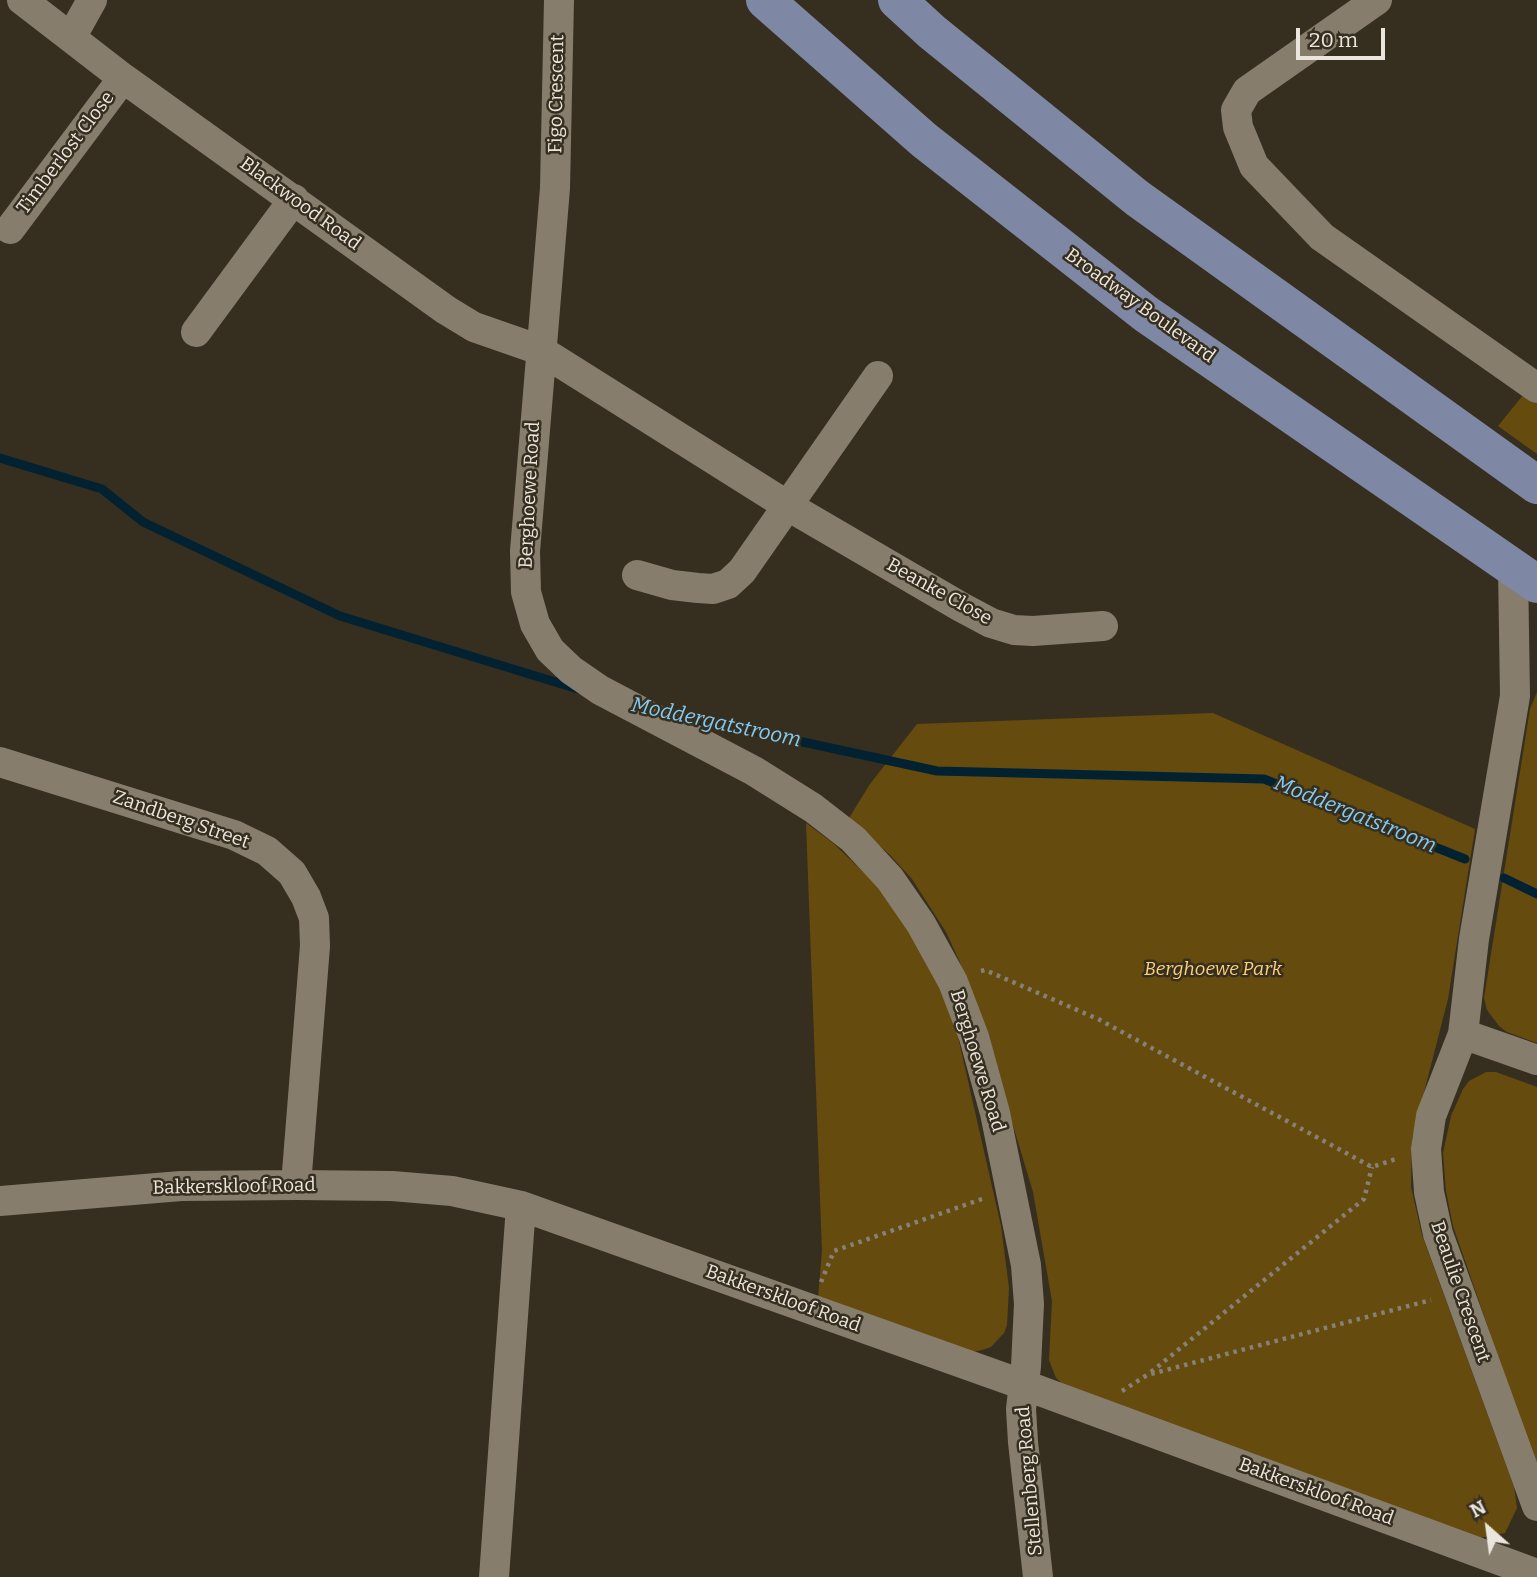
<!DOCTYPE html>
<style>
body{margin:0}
#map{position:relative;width:1537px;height:1577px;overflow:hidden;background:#362f20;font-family:Bitter,serif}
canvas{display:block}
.north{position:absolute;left:1453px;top:1493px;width:70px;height:70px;-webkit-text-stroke:5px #362f20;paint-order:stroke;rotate:332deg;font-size:19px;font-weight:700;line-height:28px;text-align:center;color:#ebe6dd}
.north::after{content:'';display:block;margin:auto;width:24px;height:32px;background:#ebe6dd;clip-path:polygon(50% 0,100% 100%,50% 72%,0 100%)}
.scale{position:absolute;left:1296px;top:28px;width:89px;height:32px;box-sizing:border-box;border:4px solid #ebe6dd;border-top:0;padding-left:9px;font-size:21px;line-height:24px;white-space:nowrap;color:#ebe6dd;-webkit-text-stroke:5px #362f20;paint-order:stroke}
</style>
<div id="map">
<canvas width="1537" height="1577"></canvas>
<div class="north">N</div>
<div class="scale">20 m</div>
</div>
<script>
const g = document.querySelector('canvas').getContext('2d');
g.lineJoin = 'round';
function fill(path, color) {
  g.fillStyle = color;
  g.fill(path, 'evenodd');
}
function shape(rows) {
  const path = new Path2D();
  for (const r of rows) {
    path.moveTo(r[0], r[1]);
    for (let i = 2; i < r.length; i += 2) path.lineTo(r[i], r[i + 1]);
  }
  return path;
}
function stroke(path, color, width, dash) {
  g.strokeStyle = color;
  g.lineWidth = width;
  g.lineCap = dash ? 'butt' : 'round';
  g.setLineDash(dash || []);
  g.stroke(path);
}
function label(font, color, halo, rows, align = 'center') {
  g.font = font + ' Bitter,serif';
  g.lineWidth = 5;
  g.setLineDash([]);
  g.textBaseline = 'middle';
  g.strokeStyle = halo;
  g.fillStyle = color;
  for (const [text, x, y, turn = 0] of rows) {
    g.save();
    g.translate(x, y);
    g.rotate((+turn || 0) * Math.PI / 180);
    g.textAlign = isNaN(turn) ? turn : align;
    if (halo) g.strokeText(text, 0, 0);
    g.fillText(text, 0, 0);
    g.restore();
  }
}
fill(shape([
 [1537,378,1537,454,1498,426],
 [1537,692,1537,1043,1507,1032,1499,1026,1487,1010,1484,998,1530,709],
 [1213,713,1475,829,1448,999,1412,1139,1411,1187,1422,1235,1514,1487,1517,1508,1505,1533,1474,1539,1064,1385,1056,1378,1049,1360,1052,1301,1033,1192,986,1035,959,960,946,932,912,879,891,856,849,818,870,784,917,724],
 [806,823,833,843,881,889,920,944,948,1005,958,1037,1001,1226,1009,1288,1007,1325,1004,1333,991,1347,982,1350,973,1352,818,1298,822,1251],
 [1486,1072,1496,1072,1537,1087,1537,1469,1453,1226,1446,1191,1443,1153,1451,1116,1463,1089,1469,1081]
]), '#664b0e');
stroke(shape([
 [0,458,102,489,143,522,340,616,578,689],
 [669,713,937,771,1264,779,1465,859],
 [1504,878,1537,894]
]), '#022231', 9);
stroke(shape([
 [981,971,985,970,1098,1019,1372,1167,1399,1158],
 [821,1282,834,1251,982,1199],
 [1151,1372,1364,1199,1372,1167],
 [1122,1391,1147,1375,1431,1300]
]), '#878175', 4.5, [3.5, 5]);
stroke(shape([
 [22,0,123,78,446,310,474,327,540,350,788,506,961,607,991,623,1014,630,1033,631,1103,626],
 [559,0,555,188,525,551,526,592,535,624,550,650,571,670,600,690,754,771,813,808,853,839,890,879,921,924,953,982,974,1037,995,1113,1026,1265,1029,1304,1026,1366,1021,1409,1023,1442,1038,1577],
 [1377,0,1247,91,1236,110,1238,127,1254,166,1322,237,1537,388],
 [72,36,92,0],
 [10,229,123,78],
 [196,332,294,199],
 [1513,567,1515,696,1474,939,1463,1034,1431,1116,1426,1149,1429,1192,1438,1234,1537,1506],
 [637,575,672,585,698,588,713,589,728,584,742,571,878,376],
 [0,762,234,835,267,851,292,873,306,897,314,918,315,946,296,1185],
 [1463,1034,1537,1060],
 [0,1201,181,1186,296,1185,392,1186,452,1191,521,1206,1024,1385,1537,1574],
 [494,1577,521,1206]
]), '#867d6d', 30);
stroke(shape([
 [765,0,924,140,1146,314,1537,584],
 [897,0,932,32,1137,198,1537,485]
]), '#7e88a4', 38);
label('19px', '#ebe6dd', '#362f20', [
 ["Figo Crescent",557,94,-89],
 ["Timberlost Close",66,153,-53],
 ["Blackwood Road",300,204,36],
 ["Broadway Boulevard",1140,306,36],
 ["Berghoewe Road",530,495,-87],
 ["Beanke Close",939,592,29],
 ["Zandberg Street",181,820,19],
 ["Berghoewe Road",977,1061,73],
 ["Bakkerskloof Road",234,1187,-1],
 ["Beaulie Crescent",1460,1292,71],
 ["Bakkerskloof Road",783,1299,20],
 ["Stellenberg Road",1030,1481,-95],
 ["Bakkerskloof Road",1316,1492,20]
]);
label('italic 19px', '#fed078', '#362f20', [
 ["Berghoewe Park",1213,970]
]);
label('italic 21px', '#84caf0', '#362f20', [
 ["Moddergatstroom",716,723,12],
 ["Moddergatstroom",1355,815,22]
]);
</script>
